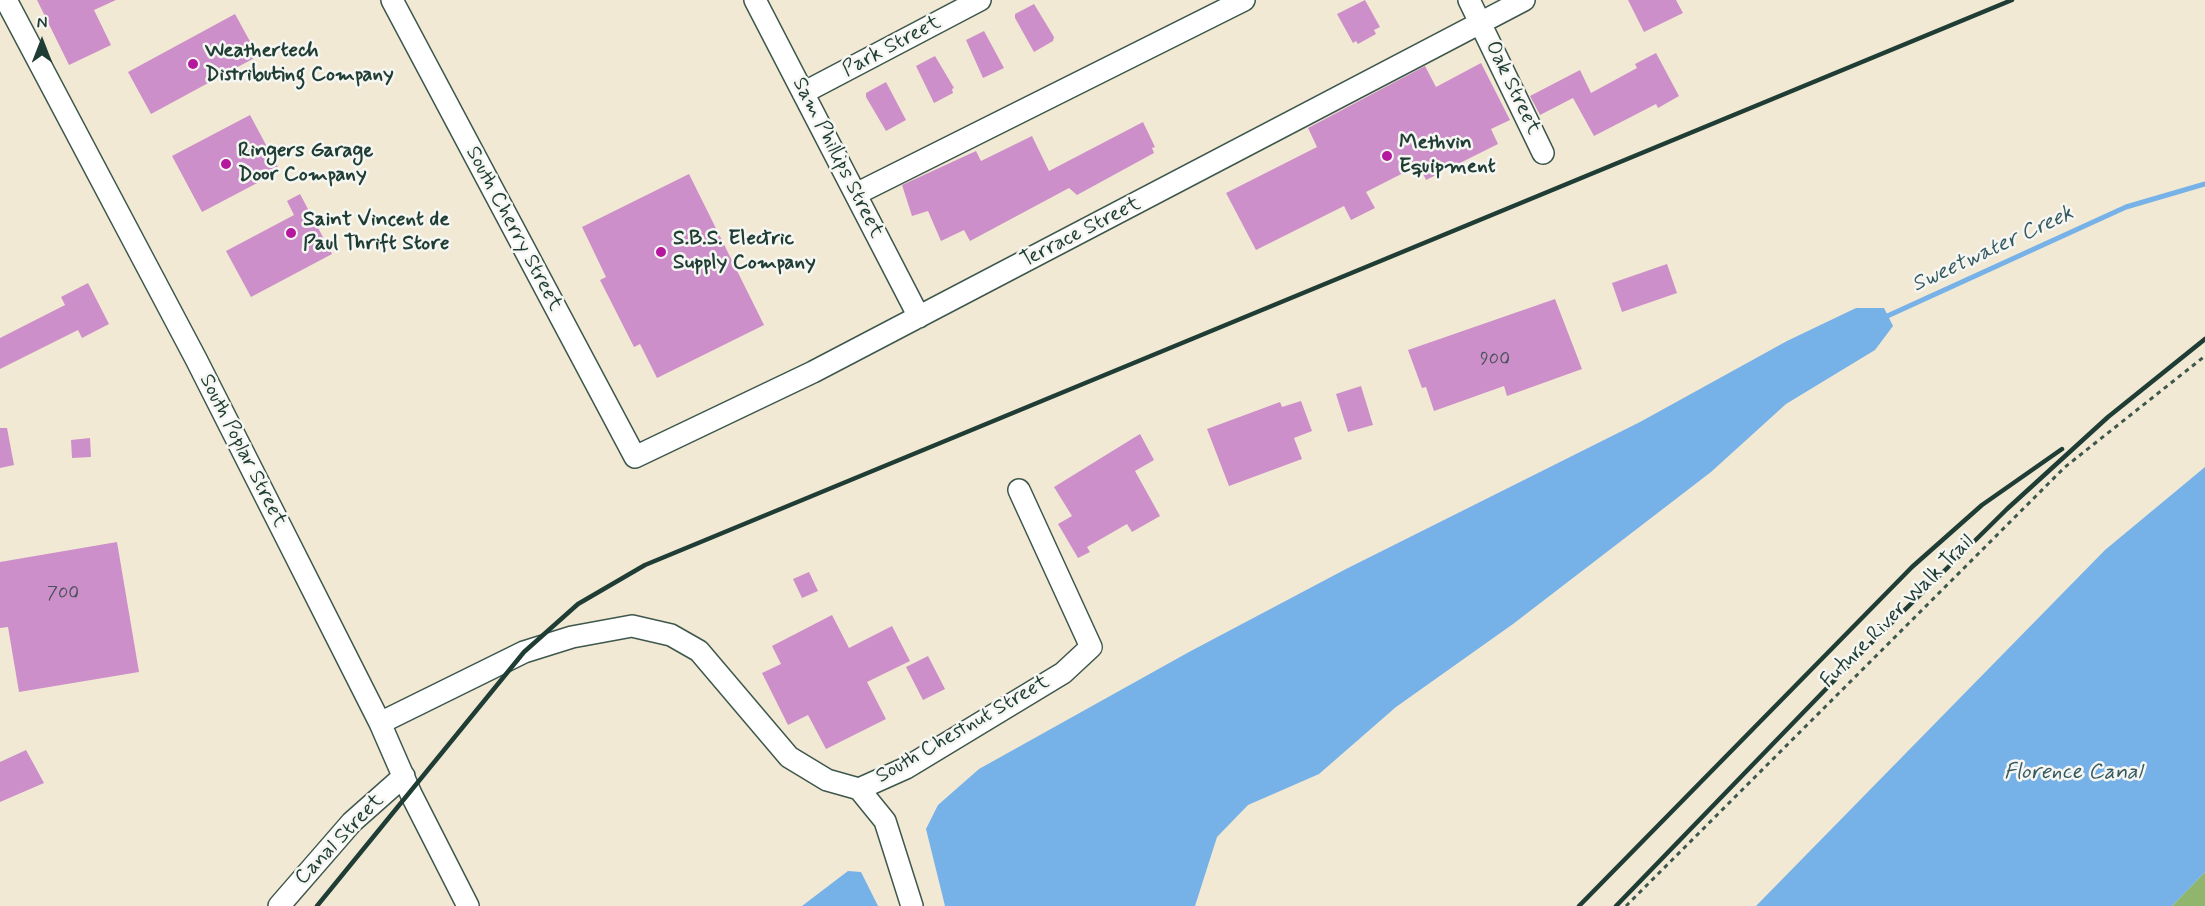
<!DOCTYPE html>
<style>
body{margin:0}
#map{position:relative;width:2205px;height:906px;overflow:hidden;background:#f1e9d4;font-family:Mynerve,sans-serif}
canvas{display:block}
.north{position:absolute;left:12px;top:12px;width:60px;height:60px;-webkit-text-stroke:4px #f6f6f2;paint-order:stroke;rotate:0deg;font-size:16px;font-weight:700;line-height:24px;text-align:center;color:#1f3d34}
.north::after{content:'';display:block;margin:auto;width:21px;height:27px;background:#1f3d34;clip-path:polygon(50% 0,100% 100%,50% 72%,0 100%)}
</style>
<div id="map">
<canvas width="2205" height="906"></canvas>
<div class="north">N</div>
</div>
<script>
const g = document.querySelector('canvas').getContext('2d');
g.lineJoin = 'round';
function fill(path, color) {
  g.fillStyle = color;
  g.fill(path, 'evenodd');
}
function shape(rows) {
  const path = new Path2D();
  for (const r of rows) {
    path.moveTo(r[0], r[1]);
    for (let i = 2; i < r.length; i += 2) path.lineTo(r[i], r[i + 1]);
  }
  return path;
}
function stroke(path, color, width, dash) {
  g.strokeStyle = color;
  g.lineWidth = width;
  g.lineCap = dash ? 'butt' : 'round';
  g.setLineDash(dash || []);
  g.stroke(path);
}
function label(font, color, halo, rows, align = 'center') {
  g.font = font + ' Mynerve,sans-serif';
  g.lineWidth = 5;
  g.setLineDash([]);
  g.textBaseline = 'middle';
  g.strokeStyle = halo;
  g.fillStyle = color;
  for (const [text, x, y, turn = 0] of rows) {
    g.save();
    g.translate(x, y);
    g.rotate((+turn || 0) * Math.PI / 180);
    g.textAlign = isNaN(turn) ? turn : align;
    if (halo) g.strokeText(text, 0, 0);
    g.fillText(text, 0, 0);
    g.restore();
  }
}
fill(shape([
 [2205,872,2205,906,2172,906]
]), '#8fb66c');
fill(shape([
 [1856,308,1884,308,1893,326,1875,350,1786,404,1711,472,1513,624,1396,707,1319,774,1248,805,1217,837,1195,906,945,906,926,829,938,805,979,769,1189,652,1346,569,1640,422,1787,341],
 [2205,467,2205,872,2172,906,1756,906,2105,550],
 [848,871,861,872,878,906,802,906]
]), '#76b1e7');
stroke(shape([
 [1883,318,2126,207,2205,184]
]), '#76b1e7', 5);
fill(shape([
 [37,0,116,0,94,10,111,45,69,65],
 [1365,0,1380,27,1374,30,1376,34,1358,44,1356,41,1353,43,1337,14],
 [1628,0,1676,0,1683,13,1644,32],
 [1034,4,1054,37,1053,41,1034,52,1015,18,1015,14],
 [235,14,258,56,151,114,128,72],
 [984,31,1004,68,983,78,966,40],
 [1656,53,1679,96,1658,108,1656,104,1594,136,1573,98,1540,115,1530,96,1580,70,1591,93,1637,68,1635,64],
 [935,56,954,88,952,89,953,93,934,103,916,66],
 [1481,63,1510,120,1491,129,1498,144,1426,180,1419,165,1366,192,1375,208,1351,220,1344,206,1256,250,1226,193,1317,147,1308,128,1408,75,1425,66,1436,87],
 [886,82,906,120,886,131,866,97,866,93],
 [250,115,280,171,202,212,172,156],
 [1143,122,1155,147,1152,148,1154,153,1077,195,1069,188,970,241,964,230,941,241,928,211,912,216,902,185,976,151,981,161,1032,136,1049,171],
 [689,174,764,325,657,378,640,344,634,347,600,280,606,277,582,227],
 [300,194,332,254,251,297,226,251,294,215,287,201],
 [1667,264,1677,293,1622,312,1612,283],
 [88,283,109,324,82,338,78,330,0,369,0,338,65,305,61,297],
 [1555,299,1582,369,1507,396,1504,386,1434,411,1426,387,1422,388,1408,350],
 [1361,386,1373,425,1348,432,1336,394],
 [1301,401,1312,431,1294,438,1302,459,1229,486,1207,429,1280,402,1282,407],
 [0,428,7,428,14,465,0,468],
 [1140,434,1154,460,1135,471,1160,516,1132,532,1127,524,1087,547,1090,552,1078,558,1058,524,1072,516,1054,487],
 [90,438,91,457,72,458,71,440],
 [117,542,139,672,19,692,8,627,0,628,0,562],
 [809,572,818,591,802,598,793,579],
 [832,615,849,648,892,626,910,661,867,682,886,719,826,749,808,715,788,725,762,673,781,664,772,646],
 [928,656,945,689,923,700,906,667],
 [26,750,44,783,0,802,0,762]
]), '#cd8fc9');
const minor = shape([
 [6,0,196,359,380,723,411,794,468,906],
 [392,0,635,457,813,372,1524,0],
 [755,0,919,317],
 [1469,0,1543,153],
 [803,93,980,0],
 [856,194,1244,0],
 [380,723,524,652,572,637,632,626,671,635,699,651,789,757,827,780,859,789,906,768,1063,673,1091,647,1019,490],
 [859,789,885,821,912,906],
 [279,906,352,822,404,776]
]);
stroke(minor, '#3e574c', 24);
stroke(shape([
 [1626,906,2065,467,2205,356]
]), '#3e574c', 3, [4.5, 4.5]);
stroke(minor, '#fff', 21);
stroke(shape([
 [317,906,524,652,578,604,645,565,2012,0],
 [1579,906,1912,567,1982,505,2062,449],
 [1616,906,1855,659,2007,509,2108,417,2205,339]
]), '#1f3d34', 4.5);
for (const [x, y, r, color] of [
 [193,64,6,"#b5179e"],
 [1387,156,6,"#b5179e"],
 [226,164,6,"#b5179e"],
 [291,233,6,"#b5179e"],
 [661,252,6,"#b5179e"]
]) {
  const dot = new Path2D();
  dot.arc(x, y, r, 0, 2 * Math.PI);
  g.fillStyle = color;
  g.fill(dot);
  stroke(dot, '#f6f6f2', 2);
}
label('18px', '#4a5259', null, [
 ["900",1495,360],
 ["700",63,594]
]);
label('21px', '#1f3d34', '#f6f6f2', [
 ["Park Street",892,47,-28],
 ["Oak Street",1512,88,64],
 ["Sam Phillips Street",837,158,63],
 ["South Cherry Street",513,229,62],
 ["Terrace Street",1081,233,-27],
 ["South Poplar Street",242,451,63],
 ["Future River Walk Trail",1898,612,-45],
 ["South Chestnut Street",963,730,-30],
 ["Canal Street",340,840,-46]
]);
label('bold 21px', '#1f3d34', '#f6f6f2', [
 ["Weathertech",205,52],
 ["Distributing Company",205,76],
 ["Methvin",1399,144],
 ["Equipment",1399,168],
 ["Ringers Garage",238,152],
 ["Door Company",238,176],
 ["Saint Vincent de",303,221],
 ["Paul Thrift Store",303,245],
 ["S.B.S. Electric",673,240],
 ["Supply Company",673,264]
], 'left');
label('italic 22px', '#355a61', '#f6f6f2', [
 ["Sweetwater Creek",1993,250,-25],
 ["Florence Canal",2073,773]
]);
</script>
